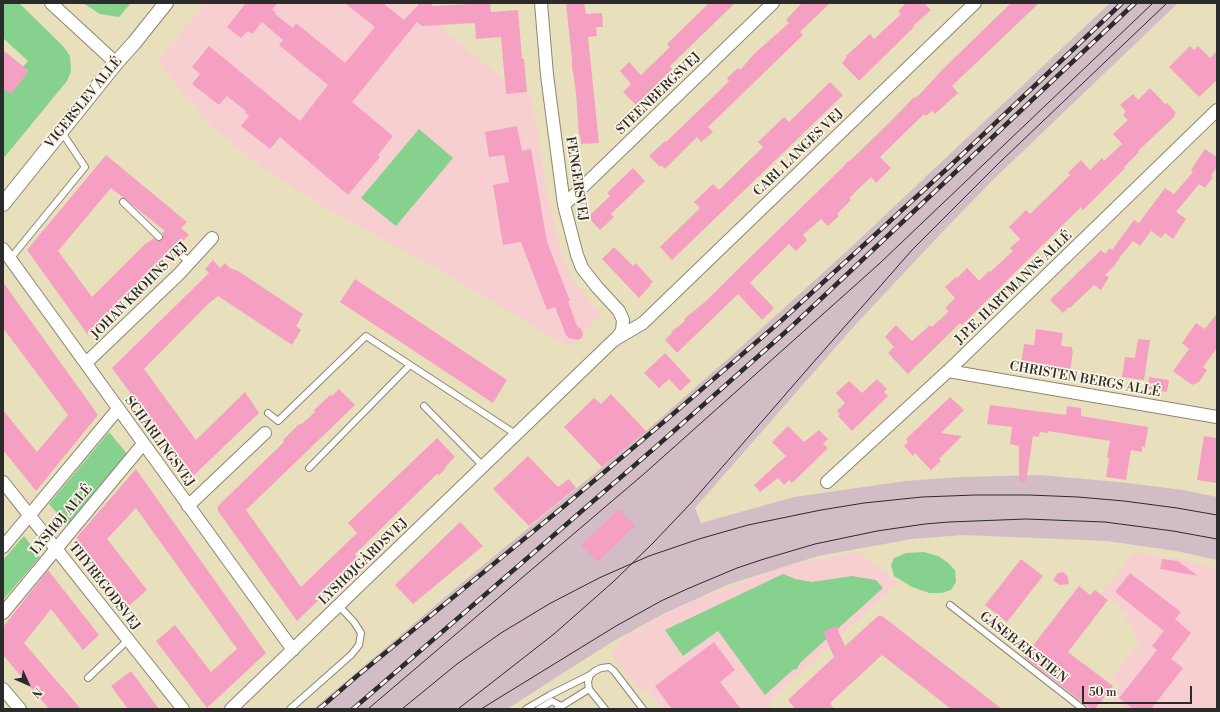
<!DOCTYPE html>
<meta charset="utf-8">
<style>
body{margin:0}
#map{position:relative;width:1220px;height:712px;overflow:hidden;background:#e8e0bc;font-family:"Libre Bodoni",serif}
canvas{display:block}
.frame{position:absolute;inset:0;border:4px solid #2b2b2b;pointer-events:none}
.north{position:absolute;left:8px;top:664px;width:40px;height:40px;-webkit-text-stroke:3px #fcf5e5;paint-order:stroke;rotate:135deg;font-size:11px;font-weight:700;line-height:16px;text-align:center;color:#2b2b2b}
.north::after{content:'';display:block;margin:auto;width:14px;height:18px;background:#2b2b2b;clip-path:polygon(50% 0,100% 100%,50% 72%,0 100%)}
.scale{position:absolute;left:1082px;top:686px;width:110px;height:18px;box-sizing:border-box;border:2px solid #2b2b2b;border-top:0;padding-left:5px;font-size:12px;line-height:14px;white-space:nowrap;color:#2b2b2b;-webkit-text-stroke:3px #fcf5e5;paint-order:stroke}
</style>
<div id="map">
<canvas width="1220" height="712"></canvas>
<div class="frame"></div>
<div class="north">N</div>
<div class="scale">50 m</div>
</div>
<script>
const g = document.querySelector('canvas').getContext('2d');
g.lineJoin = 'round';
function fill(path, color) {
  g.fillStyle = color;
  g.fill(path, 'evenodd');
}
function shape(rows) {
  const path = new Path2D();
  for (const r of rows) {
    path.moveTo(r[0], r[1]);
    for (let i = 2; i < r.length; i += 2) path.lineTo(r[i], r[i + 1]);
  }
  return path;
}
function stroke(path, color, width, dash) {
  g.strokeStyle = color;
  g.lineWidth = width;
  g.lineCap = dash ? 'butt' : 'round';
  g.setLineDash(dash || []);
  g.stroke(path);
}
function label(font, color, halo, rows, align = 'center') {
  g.font = font + ' "Libre Bodoni",serif';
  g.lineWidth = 3.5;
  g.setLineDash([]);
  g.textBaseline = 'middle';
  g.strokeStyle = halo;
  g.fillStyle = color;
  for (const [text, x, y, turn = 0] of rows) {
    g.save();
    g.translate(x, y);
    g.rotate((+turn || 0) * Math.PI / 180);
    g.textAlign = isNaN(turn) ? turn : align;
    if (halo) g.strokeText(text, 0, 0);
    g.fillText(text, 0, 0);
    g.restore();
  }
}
fill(shape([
 [205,3,412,3,518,92,531,93,547,193,563,260,574,283,602,314,569,347,428,264,331,211,262,168,211,126,157,61],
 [859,552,899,582,769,702,773,709,662,709,647,689,641,692,611,653,620,640,661,616,702,597,792,564],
 [1134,552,1188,561,1217,568,1217,695,1213,709,1126,709,1111,697,1120,686,1111,679,1140,642,1134,638,1136,635,1134,633,1135,631,1130,627,1132,625,1124,619,1127,615,1120,609,1120,608,1102,593]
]), '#f7cfd1');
fill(shape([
 [1110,3,1178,3,997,176,949,225,856,324,695,508,701,523,794,497,905,481,960,477,1039,475,1119,482,1183,490,1217,497,1217,560,1176,551,1107,541,963,535,912,539,818,556,727,585,661,615,612,642,507,709,313,709,469,577,646,431,731,356,848,250]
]), '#d2bdc6');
fill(shape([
 [3,3,19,3,63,46,70,56,71,71,67,81,3,159,3,82,7,84,28,61,3,38],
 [83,3,131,3,119,17,100,14],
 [419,129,453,158,396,226,361,198],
 [109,432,129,456,68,526,49,504],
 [24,536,40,557,3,600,3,560],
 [924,552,938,556,947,562,955,570,956,582,951,590,942,593,929,593,912,587,894,576,891,565,894,558,906,553],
 [783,574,796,579,812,582,852,576,876,580,883,588,801,662,796,670,794,669,765,695,718,631,683,656,665,630]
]), '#87d18e');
fill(shape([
 [246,3,277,3,272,10,276,13,275,14,293,28,296,23,345,63,375,27,345,3,383,3,404,20,420,3,433,3,431,6,490,3,491,12,518,10,522,59,524,59,527,92,506,94,501,37,476,39,475,23,422,26,417,22,352,102,393,136,378,155,380,157,348,195,280,137,270,149,241,126,249,116,245,112,246,111,227,96,219,105,192,84,200,74,192,67,209,46,300,121,328,85,279,45,283,40,262,22,252,34,248,31,241,38,227,27],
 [566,3,584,3,586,14,602,13,603,27,596,27,597,36,588,37,599,143,581,144,580,135,579,135,576,93,573,71,572,71,572,60],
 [709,3,735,3,670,66,672,69,636,105,623,92,631,84,620,71,629,62,641,75,670,47,667,44],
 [802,3,830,3,800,32,803,35,708,127,713,132,701,142,697,137,665,169,661,165,660,167,649,156,665,141,666,142,717,93,729,81,727,78,738,68,740,70,755,53,789,23,786,20],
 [906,3,924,3,931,10,913,26,914,27,859,81,842,63,847,57,846,56,870,34,874,39,901,14,898,11],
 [1011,3,1039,3,952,86,958,93,935,114,932,111,926,116,924,114,880,157,891,168,876,183,871,177,853,194,854,194,849,198,851,200,837,214,839,216,828,226,821,219,803,235,807,240,796,251,789,244,750,283,774,308,762,320,738,294,677,353,665,340,672,333,671,332,685,321,684,319,706,301,729,278,846,164,846,163,853,158,893,119,914,97,915,98,919,95,943,69],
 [1190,46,1194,50,1198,46,1210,58,1217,51,1217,80,1199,97,1169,67],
 [3,50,29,71,11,94,3,88],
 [830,82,843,95,672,260,660,247,700,208,694,202,713,184,719,190,763,147,758,142,784,117,789,122],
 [1150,88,1165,104,1167,103,1176,113,1174,116,1174,117,1138,151,1139,152,1124,167,1125,168,1083,210,1081,207,962,325,960,323,908,374,888,353,894,347,885,337,896,325,912,341,930,325,932,327,949,311,945,308,955,298,945,287,956,277,957,278,967,268,979,281,989,271,990,272,1013,251,1010,248,1020,239,1009,227,1026,210,1030,214,1070,175,1068,173,1081,160,1090,170,1102,158,1104,161,1122,144,1113,134,1128,120,1123,115,1126,111,1120,105,1133,94,1138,100],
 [517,126,522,151,531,149,547,242,570,301,568,301,577,326,581,329,583,334,582,338,578,340,569,338,566,335,555,307,547,310,521,242,503,245,493,185,509,182,504,155,489,157,485,132],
 [1205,149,1217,157,1217,167,1211,176,1213,177,1205,188,1199,184,1176,212,1186,219,1173,239,1165,233,1161,238,1151,231,1140,246,1133,241,1119,258,1120,258,1115,264,1115,265,1105,275,1109,277,1101,290,1094,285,1070,308,1069,307,1063,313,1050,300,1101,250,1105,254,1110,248,1112,250,1134,220,1139,223,1165,188,1174,194,1193,172,1191,170],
 [106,155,187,222,181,228,189,235,177,247,174,246,171,247,170,250,171,253,88,335,27,250],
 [111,188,165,231,162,233,163,236,162,240,158,241,154,238,144,245,92,297,58,251],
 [633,168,645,181,611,214,614,217,600,230,588,217,610,196,607,193],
 [614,247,633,266,636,263,653,282,650,284,651,285,639,298,602,259],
 [213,260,220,268,225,263,230,268,238,271,303,314,296,326,301,330,292,345,218,296,209,303,144,369,196,440,245,392,259,413,192,477,112,368,209,273,205,269],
 [355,279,507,380,493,403,340,302],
 [3,282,98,415,36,491,3,450,3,410,37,452,68,415,3,328],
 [1217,313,1217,348,1203,367,1207,370,1199,382,1192,385,1173,371,1189,349,1182,343,1196,323,1205,329],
 [1036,329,1063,333,1061,346,1072,347,1072,351,1073,351,1070,372,1021,364,1024,344,1034,345],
 [1138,339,1150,340,1144,380,1122,377,1125,357,1135,358],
 [665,353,691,381,680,391,669,379,659,388,644,373],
 [1149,377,1169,380,1167,392,1148,389],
 [877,379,887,389,884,392,888,396,852,431,838,416,840,414,837,411,845,403,836,393,849,381,862,393],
 [339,389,355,405,246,510,301,587,357,533,348,523,437,438,455,457,445,467,446,468,439,475,437,474,355,554,359,561,297,621,218,511,218,506,284,442,283,440,298,425,303,423,315,412,314,410,330,395,332,396],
 [611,394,646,431,602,467,564,427,594,398,601,404],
 [950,397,964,410,941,433,962,436,939,459,941,461,931,470,915,453,913,456,904,446,908,442,906,439],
 [990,405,1066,415,1067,406,1081,408,1081,416,1148,427,1145,447,1142,446,1142,452,1131,450,1126,480,1106,477,1109,458,1107,458,1110,441,1048,431,1048,433,1040,432,1039,437,1033,436,1026,482,1019,482,1019,446,1010,444,1012,427,987,424],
 [788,426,804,442,819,430,828,439,823,444,828,448,792,483,789,480,784,485,778,478,760,492,754,485,786,456,772,442],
 [1204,436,1217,438,1217,483,1197,480],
 [528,456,558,487,569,479,576,488,529,526,493,489],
 [136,469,266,653,207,708,156,641,175,625,211,672,237,649,136,508,107,539,147,590,129,606,76,538],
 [619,509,635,526,597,562,581,545],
 [460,522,483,546,413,604,395,585],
 [1021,559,1043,576,1007,622,985,605],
 [1162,559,1178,561,1198,576,1160,569],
 [48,570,99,635,83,650,51,609,24,643,81,709,49,709,3,655,3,627],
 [1063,572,1067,575,1069,584,1060,585,1053,580,1058,573],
 [1130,573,1181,612,1175,619,1191,633,1171,659,1183,668,1151,709,1133,709,1119,698,1157,650,1152,646,1164,631,1115,592],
 [1079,586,1090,595,1095,590,1108,600,1068,652,1113,686,1095,709,1091,709,1024,657],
 [878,616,882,616,1002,709,951,709,882,655,830,703,834,709,795,709,788,700,834,657,823,632,836,626,845,646],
 [714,642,735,670,720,682,741,709,672,709,655,686],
 [131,671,159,709,128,709,111,686]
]), '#f5a0c2');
const service = shape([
 [123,202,159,237],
 [174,250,190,262],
 [10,259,85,167,61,131],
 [424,406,484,467],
 [268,413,278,421,366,336,517,435],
 [309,468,410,365],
 [950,605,1083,709],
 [88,678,128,640],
 [290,709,351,655,359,645,361,633,354,622,339,606],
 [526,709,550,695,590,675],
 [539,709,552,701,561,706],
 [557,709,589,689],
 [605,709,589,689,588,682,590,675,595,671,601,668,609,667,614,671,643,709]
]);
const minor = shape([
 [51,3,116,63],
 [541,3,547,75,564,205,577,255,582,268,597,287,619,311,623,320,622,331,615,340],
 [564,205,773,3],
 [3,249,293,650],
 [86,363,179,274,212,238],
 [948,371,1217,417],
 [3,482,183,709],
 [827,482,948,371,1217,110],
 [188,506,265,433],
 [3,547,118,409],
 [3,613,143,444],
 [3,689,20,709],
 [231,709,614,340,643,323,975,3]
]);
const tertiary = shape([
 [3,204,116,63,134,43,166,3]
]);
stroke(service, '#8a8674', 8);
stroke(minor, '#8a8674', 14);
stroke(tertiary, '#8a8674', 16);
stroke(service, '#fff', 6);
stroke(minor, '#fff', 12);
stroke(tertiary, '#fff', 14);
stroke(shape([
 [368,709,645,473,879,264,1153,3],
 [402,709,457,664,501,633,549,604,599,578,649,556,699,539,748,525,821,510,864,503,922,497,975,495,1029,495,1078,497,1124,501,1177,508,1217,515],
 [458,709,554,634,613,582,653,543,691,503,811,365,912,250,1000,162,1167,3],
 [481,709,616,626,661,601,687,589,737,568,764,559,815,544,877,531,925,524,949,522,1026,519,1105,522,1173,531,1217,539]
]), '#2b2b2b', 1);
const rail = shape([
 [319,709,357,676,563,507,673,414,782,320,950,166,1122,3],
 [353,709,658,445,790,328,1135,3]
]);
stroke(rail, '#2b2b2b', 4.5);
stroke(rail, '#fcf5e5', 3, [9]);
label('13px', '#2b2b2b', '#fcf5e5', [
 ["STEENBERGSVEJ",659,94,-44],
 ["VIGERSLEV ALLÉ",84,103,-51],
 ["CARL LANGES VEJ",799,153,-44],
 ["FENGERSVEJ",576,179,81],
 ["J.P.E. HARTMANNS ALLÉ",1014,288,-44],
 ["JOHAN KROHNS VEJ",140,291,-45],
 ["CHRISTEN BERGS ALLÉ",1085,380,10],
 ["SCHARLINGSVEJ",159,442,54],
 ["LYSHØJ ALLÉ",62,520,-50],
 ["LYSHØJGÅRDSVEJ",364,562,-44],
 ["THYREGODSVEJ",104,587,52],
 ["GÅSEBÆKSTIEN",1023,648,38]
]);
</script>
